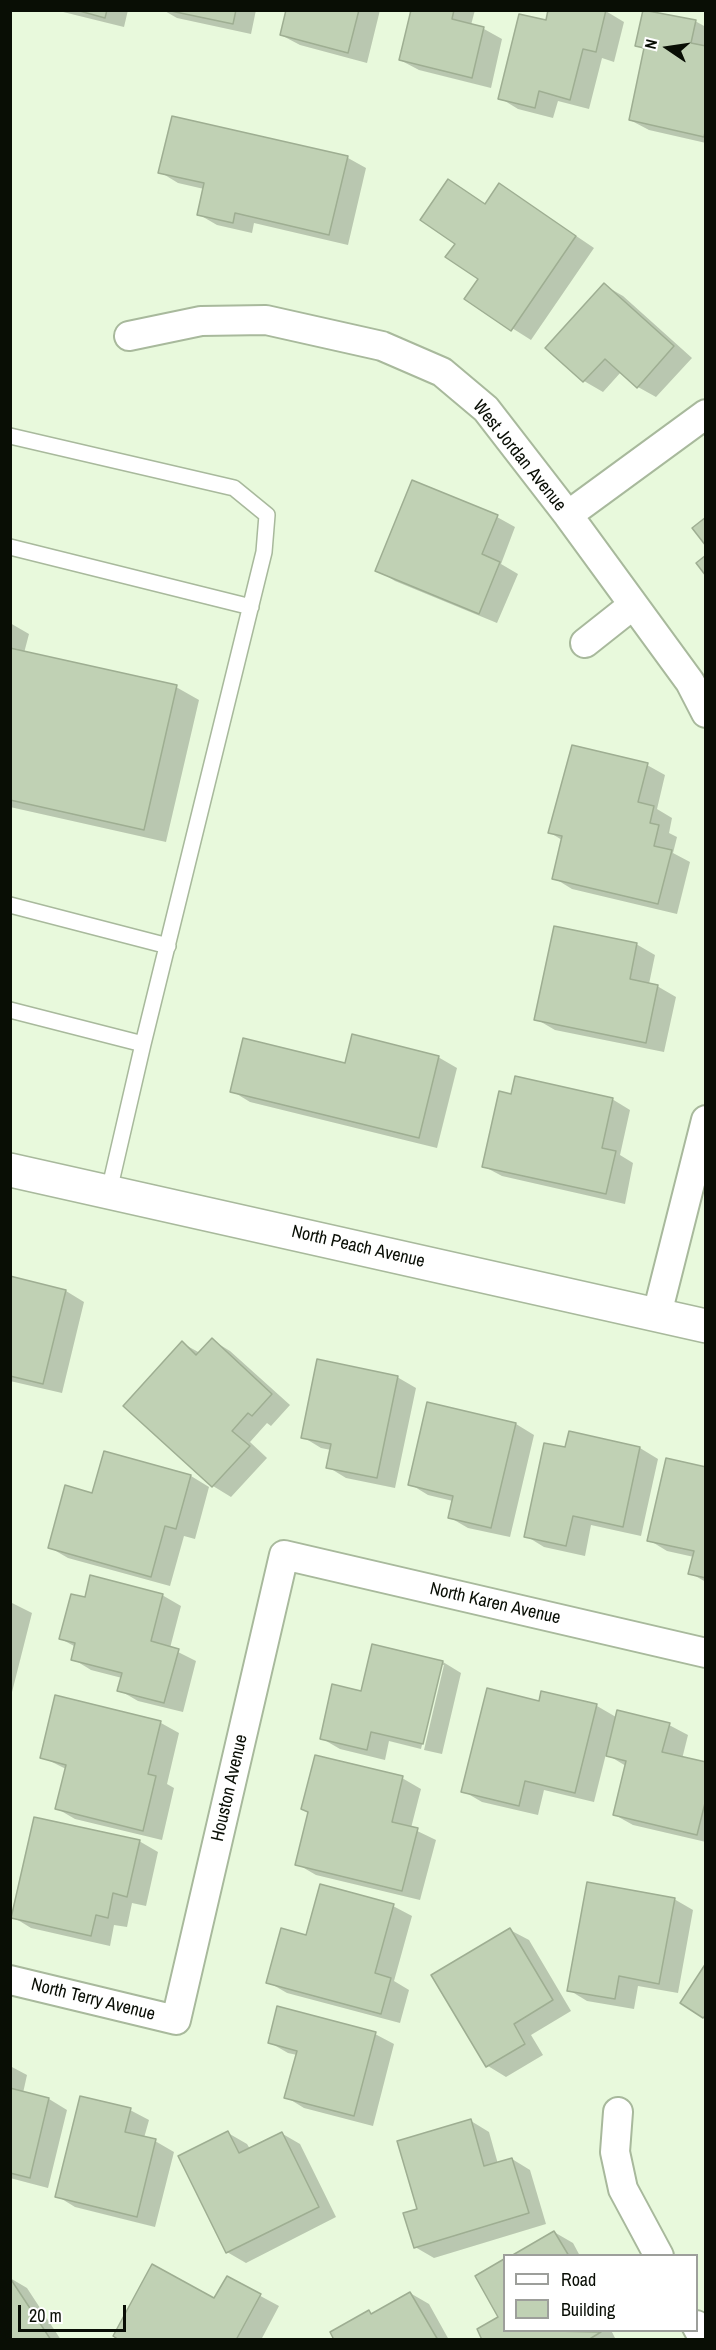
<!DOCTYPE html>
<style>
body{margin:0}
#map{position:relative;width:716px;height:2350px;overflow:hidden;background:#e8f9dc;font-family:"Archivo Narrow",sans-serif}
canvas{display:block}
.frame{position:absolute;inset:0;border:12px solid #090e05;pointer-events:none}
.legend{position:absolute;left:503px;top:2254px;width:195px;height:78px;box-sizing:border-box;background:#fff;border:2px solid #9d9f9b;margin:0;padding:8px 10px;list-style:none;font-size:18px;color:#090e05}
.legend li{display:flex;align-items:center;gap:12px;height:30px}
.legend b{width:30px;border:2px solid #9d9f9b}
.north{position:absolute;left:638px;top:18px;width:60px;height:60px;-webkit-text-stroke:4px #fff;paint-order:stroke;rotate:283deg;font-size:16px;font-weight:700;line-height:24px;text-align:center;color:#090e05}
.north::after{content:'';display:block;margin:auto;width:21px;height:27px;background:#090e05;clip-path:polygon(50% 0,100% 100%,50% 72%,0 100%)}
.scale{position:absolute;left:18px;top:2305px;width:108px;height:27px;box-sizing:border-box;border:3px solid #090e05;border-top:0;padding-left:8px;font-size:18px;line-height:21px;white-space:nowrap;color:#090e05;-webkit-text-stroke:4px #fff;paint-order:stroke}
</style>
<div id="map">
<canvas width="716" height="2350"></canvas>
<div class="frame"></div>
<ul class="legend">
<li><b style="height:8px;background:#fff"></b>Road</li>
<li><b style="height:16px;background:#c0d1b4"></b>Building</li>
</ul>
<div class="north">N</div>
<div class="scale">20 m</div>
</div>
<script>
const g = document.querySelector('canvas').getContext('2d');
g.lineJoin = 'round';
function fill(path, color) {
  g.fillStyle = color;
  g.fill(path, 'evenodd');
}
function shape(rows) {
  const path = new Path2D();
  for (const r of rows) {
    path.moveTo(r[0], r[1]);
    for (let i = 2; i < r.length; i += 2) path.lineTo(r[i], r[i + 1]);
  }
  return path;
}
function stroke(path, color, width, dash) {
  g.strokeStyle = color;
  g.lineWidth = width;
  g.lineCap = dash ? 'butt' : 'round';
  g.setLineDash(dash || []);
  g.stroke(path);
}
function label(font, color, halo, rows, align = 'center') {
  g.font = font + ' "Archivo Narrow",sans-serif';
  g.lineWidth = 4.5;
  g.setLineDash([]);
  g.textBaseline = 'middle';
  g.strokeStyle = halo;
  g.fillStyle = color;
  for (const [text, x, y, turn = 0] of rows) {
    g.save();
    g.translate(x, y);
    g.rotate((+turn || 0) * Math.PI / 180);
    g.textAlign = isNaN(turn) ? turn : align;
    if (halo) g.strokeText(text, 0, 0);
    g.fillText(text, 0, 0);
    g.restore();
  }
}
fill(shape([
 [55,10,128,10,124,27],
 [163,10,256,10,251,34,177,18],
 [288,10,380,10,367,63,300,45,281,35],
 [410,10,475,10,471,25,484,29,502,39,491,88,419,70,400,60,412,12],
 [604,10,624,22,614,62,602,58,589,109,558,101,553,118,518,109,500,98,547,22],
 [695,21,706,27,706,143,649,130,630,120,645,50,637,45],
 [173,117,348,158,366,168,348,245,254,223,252,233,217,225,198,214,204,189,178,183,160,172],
 [449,181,486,205,517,196,594,248,531,340,466,299,480,279],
 [604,285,623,296,692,358,656,397,638,387,621,372,603,392,584,381,547,348],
 [497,517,515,527,501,564,518,574,497,623,395,581,377,570],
 [10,623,29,634,24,653,176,687,199,700,166,842,10,807],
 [647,765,665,775,657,809,672,818,669,833,677,837,673,853,690,862,677,914,572,889,554,878,562,840,549,832],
 [636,944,655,955,649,984,657,986,676,997,664,1052,555,1030,536,1019],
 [438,1057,457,1068,437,1148,250,1102,232,1091,346,1065],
 [512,1095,612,1099,630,1110,620,1155,633,1163,625,1204,502,1176,483,1166],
 [10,1278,66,1291,84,1302,62,1393,10,1381],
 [212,1340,230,1351,290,1405,271,1426,267,1423,250,1442,267,1458,231,1497,213,1486,125,1406,182,1343,200,1353],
 [397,1377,416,1388,395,1488,346,1478,328,1467,331,1450,321,1448,303,1437],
 [516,1424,534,1435,510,1537,468,1528,449,1517,453,1501,428,1495,410,1484],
 [640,1448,658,1459,641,1536,591,1525,585,1556,544,1547,526,1536,567,1449],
 [706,1469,706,1582,690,1573,694,1557,667,1551,649,1540],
 [191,1476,209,1487,195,1539,184,1536,170,1586,68,1558,49,1547,93,1495],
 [162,1595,181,1606,170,1648,196,1661,183,1712,138,1701,119,1690,122,1678,91,1670,73,1659,76,1647,61,1639,86,1599],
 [10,1602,32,1613,10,1700],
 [373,1646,443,1662,461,1673,442,1754,424,1750,444,1665,441,1665,421,1749,389,1741,385,1760,340,1749,321,1738,362,1693],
 [542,1693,597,1706,616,1717,669,1725,688,1735,682,1759,706,1764,706,1842,633,1825,615,1815,626,1766,606,1754,594,1802,544,1790,538,1815,482,1802,463,1791,540,1703],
 [161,1723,179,1733,167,1784,174,1788,162,1840,75,1819,56,1808,66,1769,42,1757],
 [402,1778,421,1789,411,1828,436,1840,420,1900,316,1875,297,1864],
 [139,1841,158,1852,146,1906,132,1903,127,1927,114,1925,110,1946,31,1928,13,1917],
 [674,1899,693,1910,678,1993,638,1986,634,2009,587,2001,569,1990],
 [393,1906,412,1916,394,1981,409,1990,400,2023,287,1993,268,1982,307,1937],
 [510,1930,529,1940,571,2011,531,2035,543,2055,506,2077,488,2066,433,1976],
 [375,2034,394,2044,373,2126,304,2108,286,2097,297,2055,288,2053,269,2042],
 [10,2066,27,2075,23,2093,49,2099,67,2110,48,2188,10,2178],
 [130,2110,149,2120,144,2138,155,2141,174,2152,155,2227,75,2207,57,2196],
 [471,2121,489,2132,498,2164,512,2159,530,2170,546,2224,434,2258,415,2247],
 [228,2133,247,2144,250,2149,281,2133,300,2144,336,2217,246,2263,227,2252],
 [554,2232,573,2243,580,2256,514,2256],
 [504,2261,504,2330,611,2330,616,2340,484,2340,500,2318,477,2277],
 [10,2278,27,2288,61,2340,10,2340],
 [227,2278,279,2306,261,2340,122,2340,215,2300],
 [410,2293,429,2304,449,2340,336,2340,369,2312,373,2314]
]), '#0003');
const building = shape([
 [76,10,107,10,105,18,76,10],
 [166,10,236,10,233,24,166,10],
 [286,10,359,10,348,53,280,35,286,10],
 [411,10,454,10,452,19,484,27,472,78,399,60,411,10],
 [548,10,606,10,596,52,583,49,570,100,539,91,535,108,498,99,519,14,546,20,548,10],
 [643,10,696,20,691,43,706,46,706,128,704,137,629,120,644,48,635,46,643,10],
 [172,116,348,156,329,235,235,213,233,223,197,215,204,183,158,173,172,116],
 [448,179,485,204,499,183,576,236,511,331,464,299,478,279,445,257,455,244,420,220,448,179],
 [604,283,674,346,637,388,605,359,583,382,545,348,604,283],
 [412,480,498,515,482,554,500,562,479,614,375,571,412,480],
 [706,517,706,546,692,528,706,517],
 [706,555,706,576,696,563,706,555],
 [10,648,177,685,144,830,10,800,10,648],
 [572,745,648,763,638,802,654,806,650,823,659,825,654,846,672,850,658,904,552,879,562,836,548,833,572,745],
 [554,926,637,943,630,979,658,985,646,1043,534,1020,554,926],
 [352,1034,439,1056,419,1138,230,1092,243,1038,345,1063,352,1034],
 [515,1076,613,1098,602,1148,616,1151,606,1194,482,1167,499,1091,511,1094,515,1076],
 [10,1276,66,1290,43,1384,10,1376,10,1276],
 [212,1338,272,1394,252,1416,248,1413,232,1431,250,1446,212,1487,123,1406,182,1341,196,1355,212,1338],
 [317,1359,398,1376,377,1478,326,1468,331,1444,301,1438,317,1359],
 [427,1402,516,1423,491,1528,448,1518,453,1496,408,1485,427,1402],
 [569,1431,640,1447,623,1527,573,1516,566,1546,524,1537,544,1443,565,1447,569,1431],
 [104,1451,191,1475,176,1529,165,1526,151,1577,48,1548,65,1485,92,1493,104,1451],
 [666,1458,706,1467,706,1578,688,1574,694,1551,647,1541,666,1458],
 [90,1575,163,1594,151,1641,179,1649,164,1703,117,1691,122,1673,71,1660,75,1643,59,1639,71,1594,85,1597,90,1575],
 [372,1644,443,1661,423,1744,371,1732,367,1750,320,1739,332,1684,361,1691,372,1644],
 [487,1688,539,1701,541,1691,597,1704,575,1793,525,1781,519,1806,461,1792,487,1688],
 [55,1695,161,1721,148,1774,156,1776,143,1831,55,1809,66,1765,40,1758,55,1695],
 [617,1710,670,1723,662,1752,706,1762,706,1799,697,1835,613,1815,626,1761,606,1756,617,1710],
 [315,1755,403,1776,392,1822,418,1828,402,1891,295,1865,308,1812,301,1809,315,1755],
 [34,1817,140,1840,127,1897,113,1893,108,1918,96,1915,91,1936,11,1918,34,1817],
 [587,1882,675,1898,659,1984,619,1976,615,1999,567,1991,587,1882],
 [320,1884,394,1904,375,1973,391,1978,381,2014,266,1983,281,1928,306,1935,320,1884],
 [510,1928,553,2000,514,2024,525,2044,486,2067,431,1975,510,1928],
 [706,1963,706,2015,703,2018,680,2003,706,1963],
 [277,2006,376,2032,354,2116,284,2098,297,2051,268,2043,277,2006],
 [10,2088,49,2098,30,2178,10,2173,10,2088],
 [80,2096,131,2108,125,2132,156,2139,137,2217,55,2197,80,2096],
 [471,2119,484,2166,512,2158,529,2213,414,2248,403,2213,417,2209,397,2141,471,2119],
 [228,2131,239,2153,282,2132,319,2207,226,2253,178,2156,228,2131],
 [554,2231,569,2256,511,2256,554,2231],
 [504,2259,504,2330,601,2332,588,2340,482,2340,477,2329,498,2317,475,2276,504,2259],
 [152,2264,214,2298,227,2276,261,2294,236,2340,119,2340,113,2336,152,2264],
 [10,2278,51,2340,10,2340,10,2278],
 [410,2292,438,2340,334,2340,330,2332,369,2310,371,2314,410,2292]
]);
fill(building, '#c0d1b4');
stroke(building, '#9eae92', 1.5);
const lane = shape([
 [10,436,234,488,267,515,264,552,143,1044,109,1191],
 [10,547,251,607],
 [10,905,168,946],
 [10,1010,143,1044]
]);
const street = shape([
 [129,336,201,321,266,320,382,346,442,372,486,409,568,515,690,682,706,713],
 [568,515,706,414],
 [585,643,633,605],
 [657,1314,706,1120],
 [10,1980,176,2020,284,1555,706,1653],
 [618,2112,615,2152,623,2189,659,2256],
 [696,2325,704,2340]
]);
const secondary = shape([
 [10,1170,706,1326]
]);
stroke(lane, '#a8b99c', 18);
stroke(street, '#a8b99c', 32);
stroke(secondary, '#a8b99c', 36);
stroke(lane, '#fff', 15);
stroke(street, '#fff', 28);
stroke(secondary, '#fff', 33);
label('18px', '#090e05', '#fff', [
 ["West Jordan Avenue",519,456,51],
 ["North Peach Avenue",358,1247,13],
 ["North Karen Avenue",495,1604,13],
 ["Houston Avenue",230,1788,-77],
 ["North Terry Avenue",93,2000,14]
]);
</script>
